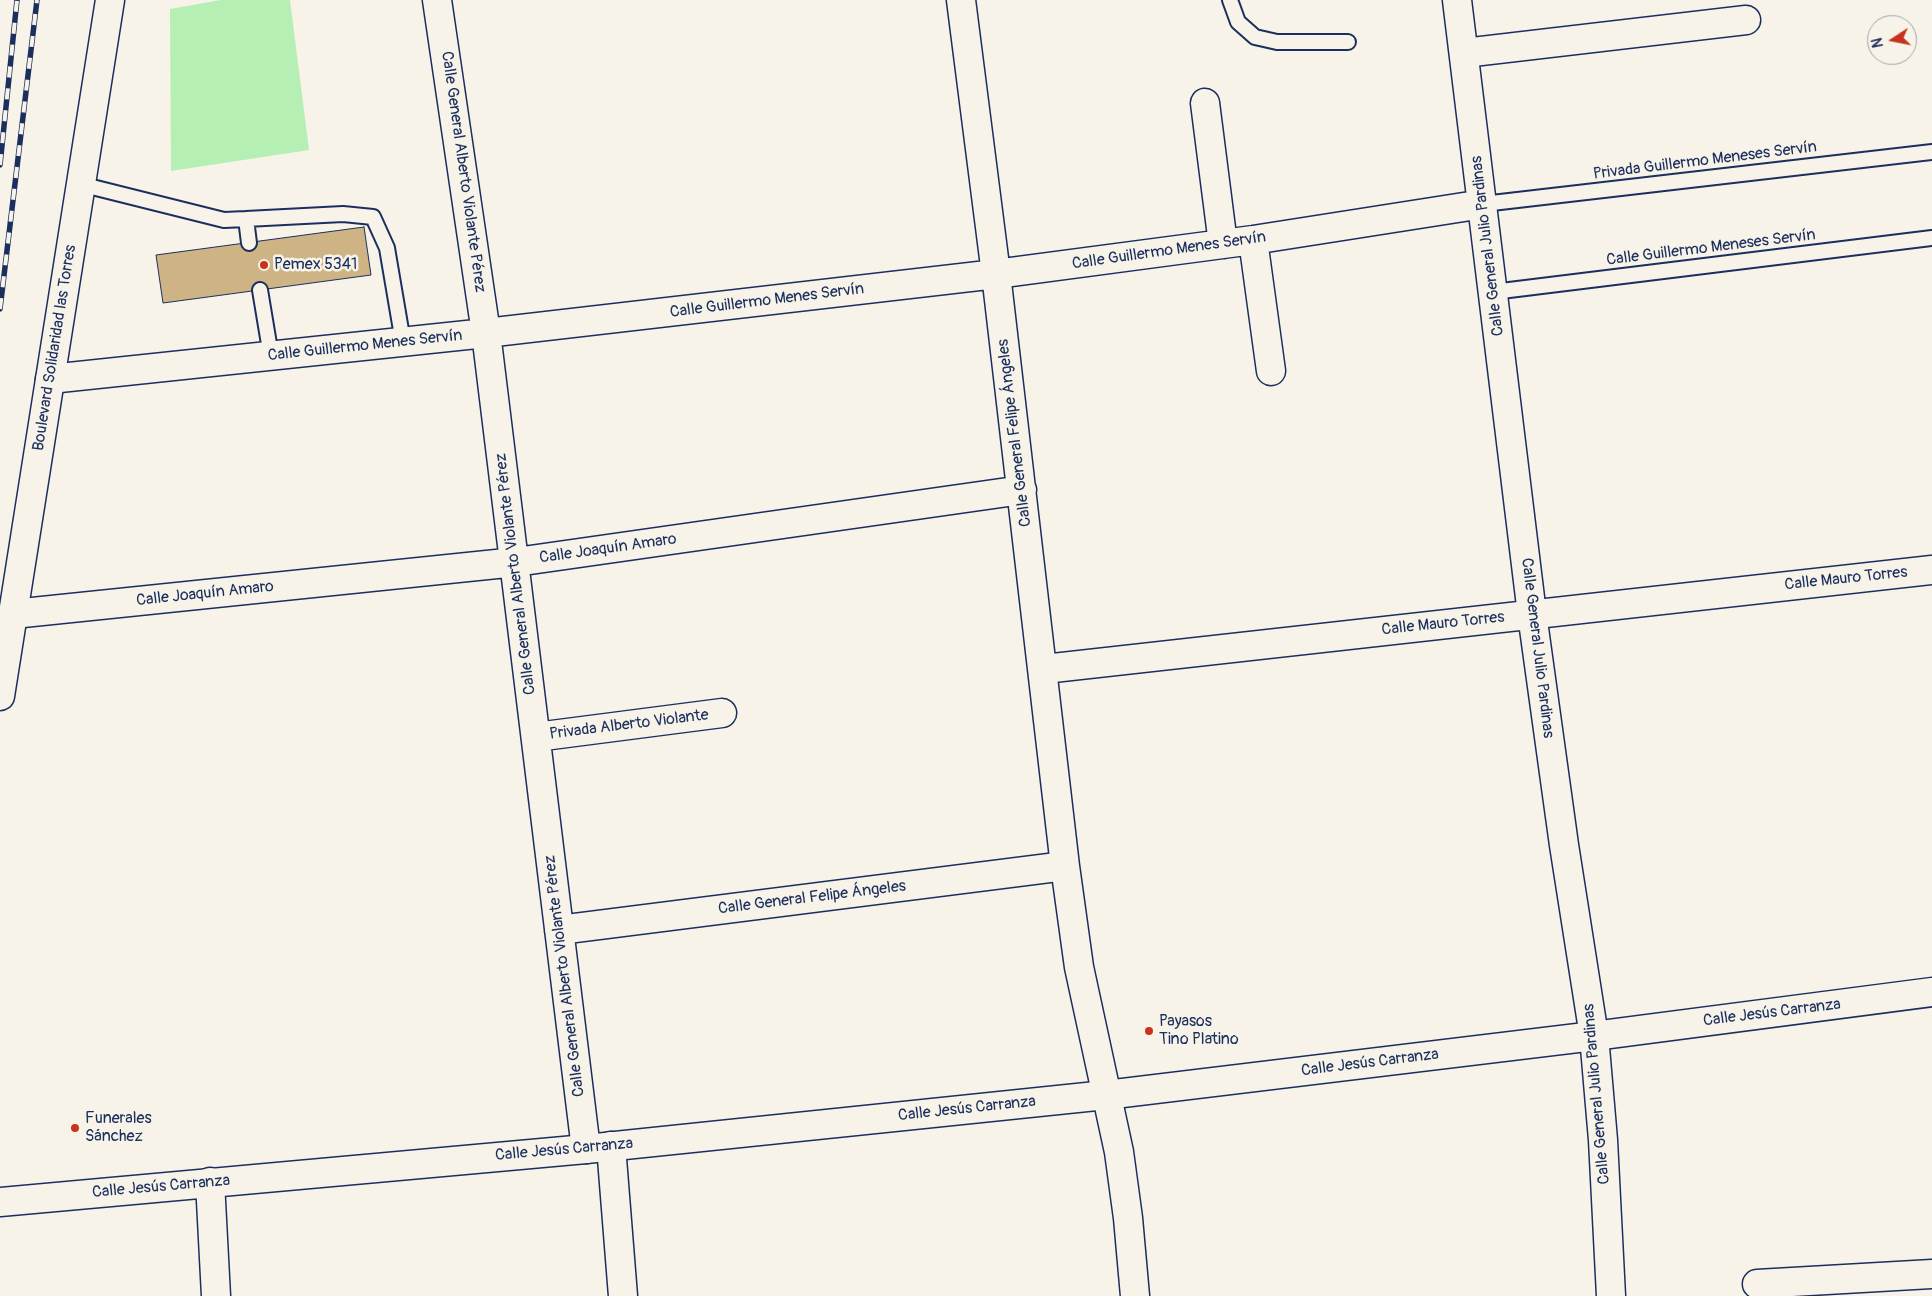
<!DOCTYPE html>
<meta charset="utf-8">
<style>
body{margin:0}
#map{position:relative;width:1932px;height:1296px;overflow:hidden;background:#f7f3e8;font-family:Pangolin,sans-serif}
canvas{display:block}
.north{position:absolute;left:1867px;top:15px;width:50px;height:50px;box-sizing:border-box;background:#f7f3e8;border:1px solid #9fa5b1;border-radius:50%;rotate:259deg;font-size:14px;font-weight:700;line-height:20px;text-align:center;color:#1b2f5e}
.north::after{content:'';display:block;margin:auto;width:18px;height:22px;background:#c8321e;clip-path:polygon(50% 0,100% 100%,50% 72%,0 100%)}
</style>
<div id="map">
<canvas width="1932" height="1296"></canvas>
<div class="north">N</div>
</div>
<script>
const g = document.querySelector('canvas').getContext('2d');
g.lineJoin = 'round';
function fill(path, color) {
  g.fillStyle = color;
  g.fill(path, 'evenodd');
}
function shape(rows) {
  const path = new Path2D();
  for (const r of rows) {
    path.moveTo(r[0], r[1]);
    for (let i = 2; i < r.length; i += 2) path.lineTo(r[i], r[i + 1]);
  }
  return path;
}
function stroke(path, color, width, dash) {
  g.strokeStyle = color;
  g.lineWidth = width;
  g.lineCap = dash ? 'butt' : 'round';
  g.setLineDash(dash || []);
  g.stroke(path);
}
function label(font, color, halo, rows, align = 'center') {
  g.font = font + ' Pangolin,sans-serif';
  g.lineWidth = 5;
  g.setLineDash([]);
  g.textBaseline = 'middle';
  g.strokeStyle = halo;
  g.fillStyle = color;
  for (const [text, x, y, turn = 0] of rows) {
    g.save();
    g.translate(x, y);
    g.rotate((+turn || 0) * Math.PI / 180);
    g.textAlign = isNaN(turn) ? turn : align;
    if (halo) g.strokeText(text, 0, 0);
    g.fillText(text, 0, 0);
    g.restore();
  }
}
fill(shape([
 [221,0,290,0,309,150,171,171,170,9]
]), '#b6efb3');
const building = shape([
 [364,227,371,275,163,303,156,255,364,227]
]);
fill(building, '#ceb484');
stroke(building, '#1b2f5e', 1);
const lane = shape([
 [1230,0,1238,22,1255,37,1277,42,1348,42],
 [80,184,224,220,246,219,249,243],
 [1483,204,1932,152],
 [246,219,343,214,373,217,387,248,403,342],
 [260,290,271,356],
 [1493,292,1932,238]
]);
const street = shape([
 [437,0,486,333,586,1149],
 [961,0,996,274,1065,866,1079,967,1119,1152,1128,1218,1135,1296],
 [1457,0,1532,614,1564,845,1594,1036,1603,1140,1611,1296],
 [1464,53,1746,20],
 [1205,103,1223,244],
 [1253,240,1271,371],
 [50,379,486,333,996,274,1253,240,1483,204],
 [13,614,516,562,1022,490],
 [1044,669,1932,570],
 [536,737,722,713],
 [559,930,1065,866],
 [611,1146,623,1296],
 [210,1182,216,1296],
 [1757,1284,1932,1274]
]);
const secondary = shape([
 [0,696,110,0],
 [0,1202,586,1149,1106,1095,1594,1036,1932,992]
]);
stroke(lane, '#1b2f5e', 18);
stroke(street, '#1b2f5e', 31);
stroke(secondary, '#1b2f5e', 31);
stroke(lane, '#f7f3e8', 14);
stroke(street, '#f7f3e8', 28);
stroke(secondary, '#f7f3e8', 28);
const rail = shape([
 [0,165,17,0],
 [0,309,37,0]
]);
stroke(rail, '#1b2f5e', 5.5);
stroke(rail, '#f7f3e8', 4, [11]);
for (const [x, y, r, color] of [
 [264,265,5,"#c8321e"],
 [1149,1031,5,"#c8321e"],
 [75,1128,5,"#c8321e"]
]) {
  const dot = new Path2D();
  dot.arc(x, y, r, 0, 2 * Math.PI);
  g.fillStyle = color;
  g.fill(dot);
  stroke(dot, '#f7f3e8', 2);
}
label('16px', '#1b2f5e', '#f7f3e8', [
 ["Privada Guillermo Meneses Servín",1705,161,-7],
 ["Calle General Alberto Violante Pérez",463,172,82],
 ["Calle General Julio Pardinas",1488,246,-97],
 ["Calle Guillermo Meneses Servín",1711,248,-7],
 ["Calle Guillermo Menes Servín",1169,251,-8],
 ["Calle Guillermo Menes Servín",767,301,-7],
 ["Calle Guillermo Menes Servín",365,346,-6],
 ["Boulevard Solidaridad las Torres",55,348,-81],
 ["Calle General Felipe Ángeles",1015,433,-97],
 ["Calle Joaquín Amaro",608,549,-8],
 ["Calle General Alberto Violante Pérez",516,574,-97],
 ["Calle Mauro Torres",1846,579,-6],
 ["Calle Joaquín Amaro",205,594,-6],
 ["Calle Mauro Torres",1443,624,-6],
 ["Calle General Julio Pardinas",1537,648,83],
 ["Privada Alberto Violante",629,725,-7],
 ["Calle General Felipe Ángeles",812,898,-7],
 ["Calle General Alberto Violante Pérez",565,976,-97],
 ["Calle Jesús Carranza",1772,1013,-7],
 ["Calle Jesús Carranza",1370,1063,-7],
 ["Calle General Julio Pardinas",1597,1094,-95],
 ["Calle Jesús Carranza",967,1109,-6],
 ["Calle Jesús Carranza",564,1150,-5],
 ["Calle Jesús Carranza",161,1187,-5]
]);
label('16px', '#1b2f5e', '#f7f3e8', [
 ["Pemex 5341",274,265],
 ["Payasos",1159,1022],
 ["Tino Platino",1159,1040],
 ["Funerales",85,1119],
 ["Sánchez",85,1137]
], 'left');
</script>
